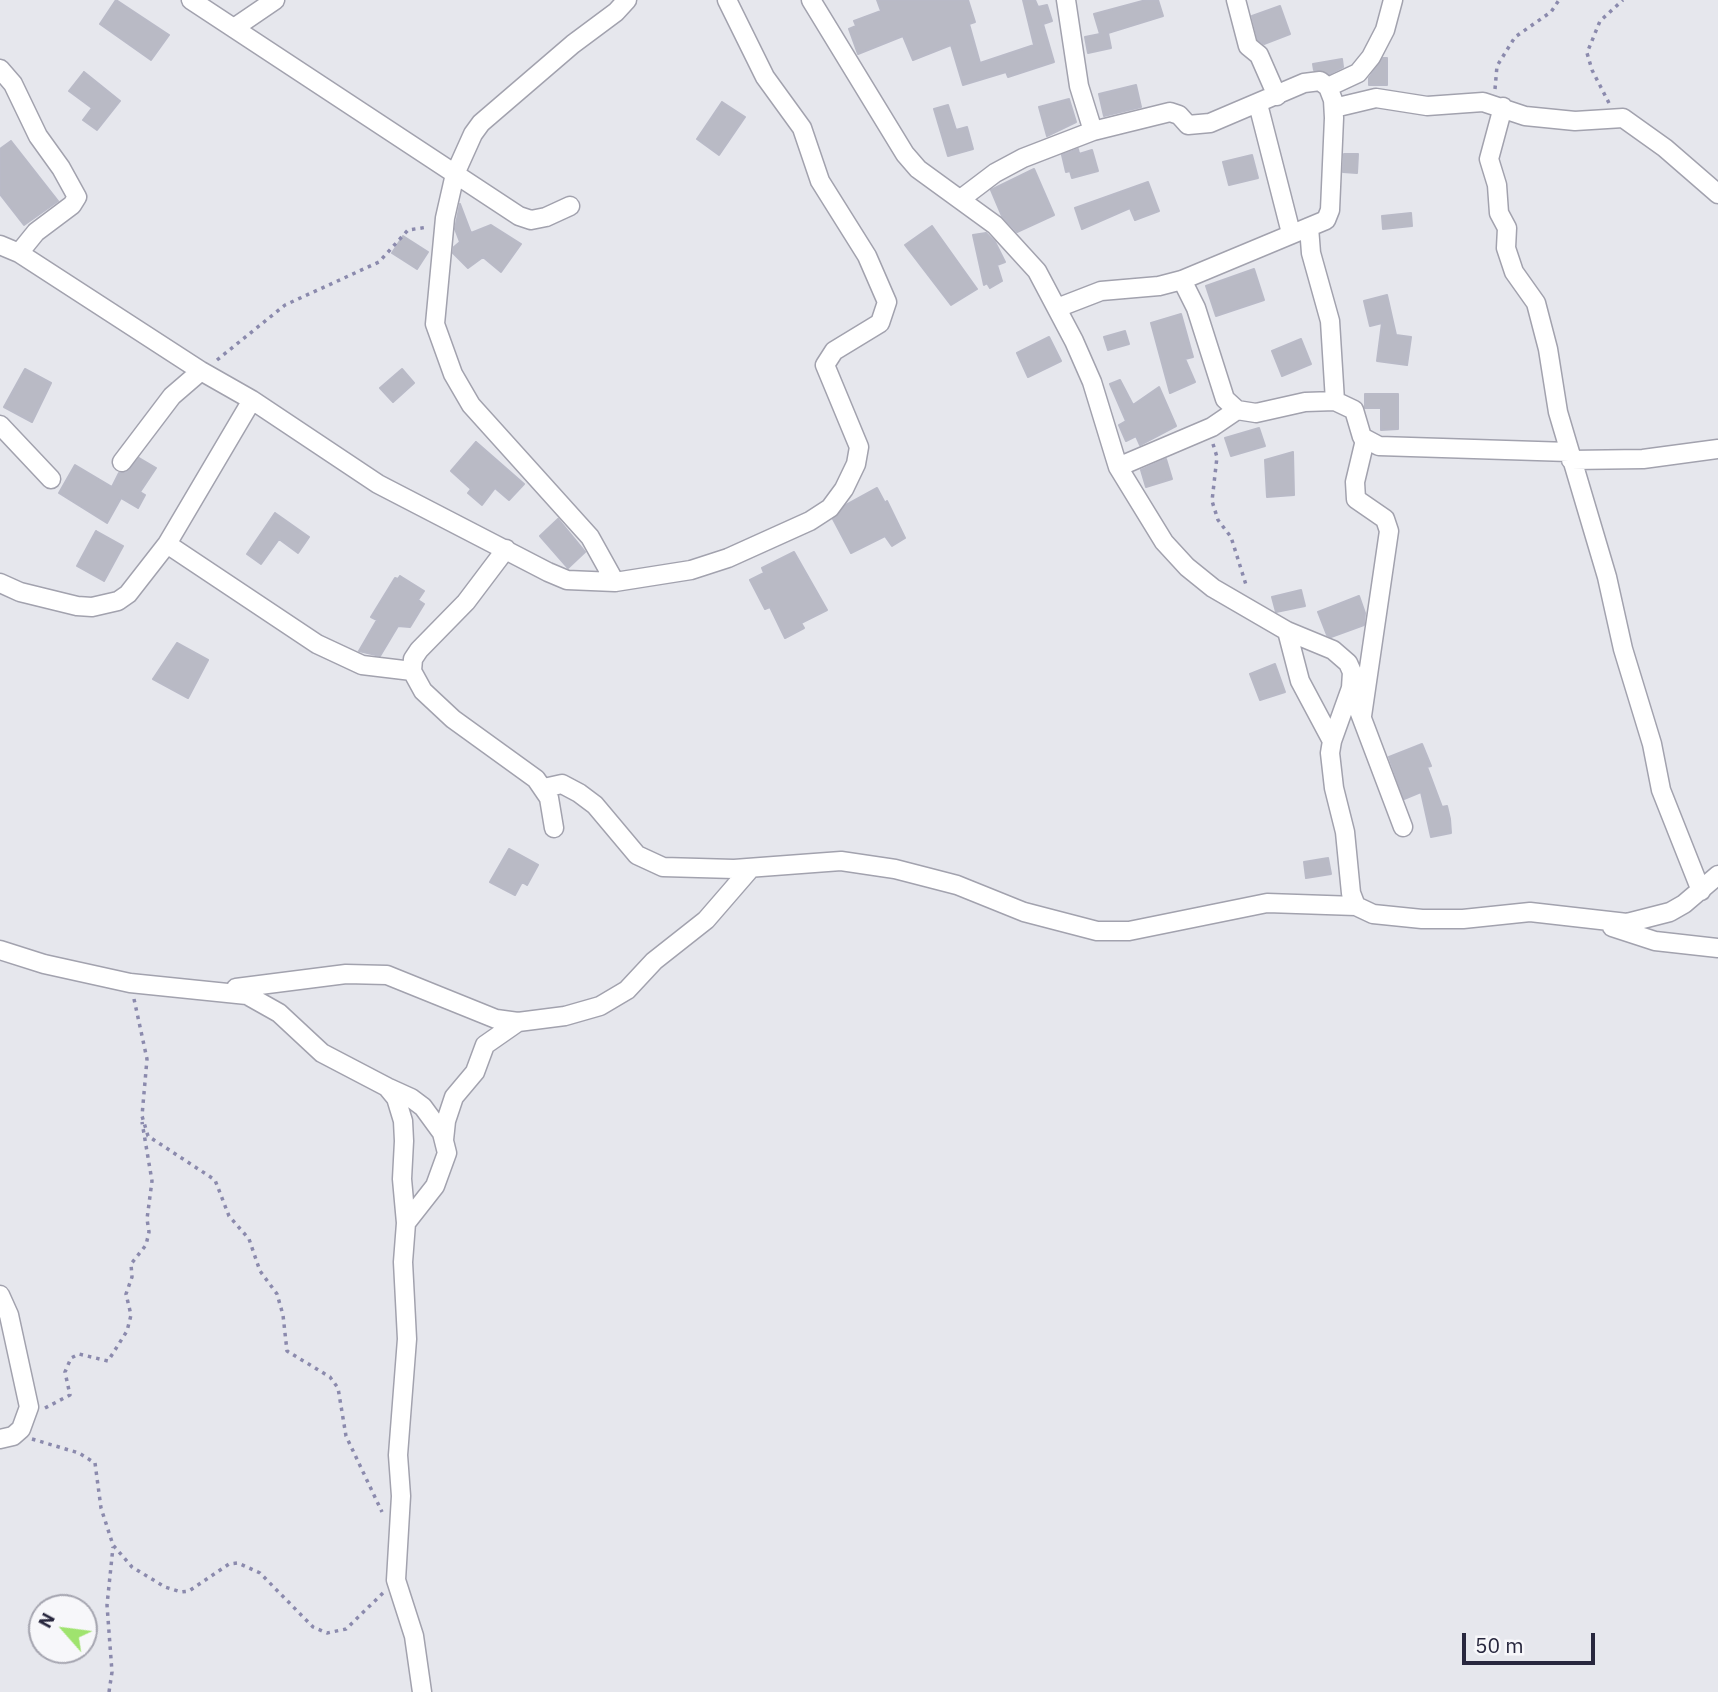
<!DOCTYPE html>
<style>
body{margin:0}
#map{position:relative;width:1718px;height:1692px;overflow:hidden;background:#e6e7ed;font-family:"IBM Plex Sans",sans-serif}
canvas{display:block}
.north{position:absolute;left:28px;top:1594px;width:70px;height:70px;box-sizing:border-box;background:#f7f7fa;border:2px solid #a4a4af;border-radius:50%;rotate:298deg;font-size:19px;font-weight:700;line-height:28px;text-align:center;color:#28273e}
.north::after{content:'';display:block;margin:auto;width:24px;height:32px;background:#9fe36e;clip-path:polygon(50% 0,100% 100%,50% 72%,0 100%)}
.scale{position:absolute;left:1462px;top:1633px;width:133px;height:32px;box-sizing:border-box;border:4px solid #28273e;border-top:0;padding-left:9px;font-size:21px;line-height:24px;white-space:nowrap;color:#28273e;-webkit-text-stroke:5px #f7f7fa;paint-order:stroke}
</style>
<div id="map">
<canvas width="1718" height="1692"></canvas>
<div class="north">N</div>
<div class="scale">50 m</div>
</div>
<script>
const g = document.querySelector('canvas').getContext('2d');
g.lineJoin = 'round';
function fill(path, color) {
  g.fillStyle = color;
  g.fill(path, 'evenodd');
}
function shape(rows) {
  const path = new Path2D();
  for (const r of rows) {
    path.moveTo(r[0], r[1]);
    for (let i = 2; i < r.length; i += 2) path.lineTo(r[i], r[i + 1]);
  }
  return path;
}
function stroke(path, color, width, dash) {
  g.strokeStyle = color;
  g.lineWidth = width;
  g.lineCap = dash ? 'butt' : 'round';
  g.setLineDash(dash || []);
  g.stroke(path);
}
const building = shape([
 [116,0,169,35,151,60,100,24,116,0],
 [877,0,968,0,975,22,969,24,980,63,1034,45,1023,0,1035,0,1038,7,1047,5,1052,21,1043,24,1054,62,1008,77,1006,72,963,85,951,45,913,60,903,36,858,54,849,29,856,26,854,21,881,11,877,0],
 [1146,0,1158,0,1163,16,1108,33,1111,48,1088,53,1085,37,1100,34,1094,14,1146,0],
 [1280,6,1290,34,1264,44,1258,40,1252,16,1280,6],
 [1383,58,1387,58,1387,85,1369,85,1369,78,1383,58],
 [1342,59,1343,67,1329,74,1314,70,1313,64,1342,59],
 [84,72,120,101,97,130,83,120,92,108,69,91,84,72],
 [1136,85,1141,107,1104,116,1099,94,1136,85],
 [1069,99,1076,122,1047,136,1039,107,1069,99],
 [722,102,745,117,719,155,697,139,722,102],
 [948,105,956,130,967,127,973,149,948,156,934,109,948,105],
 [11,141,58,201,24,225,0,194,0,149,11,141],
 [1078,149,1079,154,1092,150,1098,171,1072,178,1070,171,1066,172,1062,155,1078,149],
 [1344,154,1358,154,1357,173,1343,172,1344,154],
 [1252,155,1258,178,1229,185,1223,162,1252,155],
 [1034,169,1054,215,1017,232,1002,216,991,190,1034,169],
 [1148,182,1159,211,1135,220,1130,208,1082,229,1075,208,1148,182],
 [460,204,471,233,491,225,521,244,501,272,483,257,468,268,453,253,454,247,460,242,455,229,460,204],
 [1411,213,1412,226,1383,229,1382,216,1411,213],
 [932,226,977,289,951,305,905,245,932,226],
 [986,233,995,242,1005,262,997,265,1002,281,990,288,987,283,984,285,973,235,986,233],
 [403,236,428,252,417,269,392,253,403,236],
 [1254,269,1264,300,1216,316,1206,286,1254,269],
 [1387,295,1396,335,1411,337,1407,365,1377,361,1382,323,1370,326,1364,301,1387,295],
 [1181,314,1193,357,1185,359,1195,382,1170,393,1151,323,1181,314],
 [1125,331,1129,344,1108,350,1104,337,1125,331],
 [1049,337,1061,361,1028,377,1017,353,1049,337],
 [1301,339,1311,364,1282,376,1272,351,1301,339],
 [25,369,51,383,32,422,4,407,25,369],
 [402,369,414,383,393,402,380,388,402,369],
 [1120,380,1133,405,1159,387,1176,426,1140,445,1136,436,1126,441,1119,425,1126,421,1110,384,1120,380],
 [1365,394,1398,394,1398,429,1381,430,1381,408,1365,408,1365,394],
 [1259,428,1265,446,1231,456,1225,438,1259,428],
 [476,442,524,484,509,500,495,488,482,505,468,493,471,489,451,471,476,442],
 [1293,452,1294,495,1267,497,1265,460,1293,452],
 [139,458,156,468,140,492,145,495,138,508,121,498,107,523,59,493,75,465,112,487,119,473,127,472,139,458],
 [1166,459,1172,479,1146,487,1141,470,1166,459],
 [877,488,885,503,887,501,905,538,892,546,885,536,851,553,833,519,846,505,877,488],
 [275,513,309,537,298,553,279,539,261,564,247,554,275,513],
 [558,519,585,552,568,568,540,536,558,519],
 [96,531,123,546,104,581,77,566,96,531],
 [794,552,827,610,801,623,804,628,785,638,770,607,765,609,750,580,764,573,762,568,794,552],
 [400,576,424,591,418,600,424,604,410,627,398,626,380,656,359,651,377,620,371,617,395,578,398,579,400,576],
 [1301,590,1305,606,1276,612,1272,597,1301,590],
 [1359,596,1365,613,1364,625,1331,637,1327,635,1318,612,1359,596],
 [177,643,208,660,188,698,153,679,177,643],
 [1275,664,1285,692,1260,700,1250,674,1275,664],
 [1422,744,1431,766,1427,767,1442,807,1447,806,1450,819,1451,833,1431,837,1421,792,1404,799,1389,757,1422,744],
 [509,849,538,865,527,885,522,882,515,895,490,882,509,849],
 [1328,858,1331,874,1306,878,1304,862,1328,858]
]);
fill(building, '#b9bac5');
stroke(building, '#b9bac7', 2);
const street = shape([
 [191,0,519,216,531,220,546,217,570,206],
 [811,0,905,154,918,169,995,225,1037,271,1074,341,1092,382,1118,467,1164,542,1187,567,1213,588,1287,631,1333,650,1348,663,1352,672,1351,688,1332,741,1330,753,1334,788,1345,832,1351,893,1356,906],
 [1066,0,1079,86,1093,131],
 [1236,0,1248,46,1259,55,1277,96],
 [234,28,275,0],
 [0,69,13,84,38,136,61,168,77,197,72,205,36,232,19,253],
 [1328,87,1358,73,1371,57,1385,30,1393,0],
 [1258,104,1291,233],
 [1503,107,1489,159,1497,185,1499,213,1507,228,1506,248,1514,272,1536,303,1548,349,1558,412,1607,577,1623,649,1652,744,1661,790,1701,891],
 [1334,108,1376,98,1427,106,1483,102,1525,116,1575,121,1623,118,1665,148,1718,194],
 [962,198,995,173,1023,158,1093,131,1170,112,1179,115,1188,125,1210,123,1304,83,1320,81,1328,87,1333,100,1334,118,1330,210,1326,220,1182,280,1159,286,1101,291,1057,308],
 [1309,227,1311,253,1330,321,1335,401],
 [0,245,19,253,201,371,252,400,378,484,548,572,567,580,615,582,691,570,728,558,810,521,830,508,844,489,856,464,859,447,825,365,834,351,880,323,887,302,867,256,820,181,802,128,765,77,727,0],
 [1182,280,1196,308,1225,399,1237,410,1256,413,1305,402,1335,401,1354,410,1362,437,1379,446,1569,452],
 [0,425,51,479],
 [1571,460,1643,459,1718,449],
 [122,462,172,396,201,371],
 [1118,467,1212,427,1237,410],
 [167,544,317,644,362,665,412,671],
 [506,549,466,602,419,650,413,659,412,671,423,691,453,719,536,779,549,798,554,828],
 [615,582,590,537,471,405,453,374,435,324,445,218,455,174,473,134,481,123,573,44,616,12,627,0],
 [0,583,20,592,77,606,92,607,118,601,128,594,167,544,252,400],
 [1287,631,1300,681,1332,741],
 [1358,708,1403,827],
 [1362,716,1389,531,1385,519,1356,499,1355,482,1365,440],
 [544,788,562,784,579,793,595,805,637,855,663,867,734,869,841,861,895,869,957,885,1024,912,1097,931,1129,931,1267,903,1356,906,1373,914,1422,919,1463,919,1530,912,1627,923,1670,912,1684,904,1718,875],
 [1612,927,1655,941,1718,948],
 [0,950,44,964,130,983,247,995,279,1013,322,1053,387,1087,396,1098,403,1121,404,1141,402,1179,406,1223,403,1262,407,1339,398,1455,401,1496,396,1580,414,1636,422,1692],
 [236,988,346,974,387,975,496,1019,518,1022,565,1016,600,1006,627,990,654,961,706,920,751,868],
 [389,1088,411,1098,423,1107,442,1133,447,1153,435,1186,406,1223],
 [444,1140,446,1121,454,1097,475,1072,485,1045,518,1022],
 [0,1295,9,1315,29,1407,21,1429,13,1436,0,1439]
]);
stroke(street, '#a2a2ae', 21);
stroke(shape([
 [1495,89,1497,66,1515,37,1551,12,1559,0],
 [1609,103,1592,70,1587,53,1600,21,1623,0],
 [217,360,285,305,379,262,408,230,428,227],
 [1213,444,1217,457,1212,501,1218,520,1231,537,1247,588],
 [134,999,147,1059,142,1116,148,1136,215,1180,229,1216,249,1239,260,1271,277,1294,283,1315,287,1351,330,1377,338,1388,346,1436,382,1512],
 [45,1408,70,1395,65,1372,71,1358,79,1354,108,1361,127,1331,131,1315,126,1294,132,1277,131,1264,146,1245,149,1232,147,1219,152,1181,142,1122],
 [32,1439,79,1453,95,1463,101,1508,113,1545,132,1567,165,1587,181,1592,189,1591,229,1564,238,1563,260,1573,313,1627,327,1633,346,1629,383,1593],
 [109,1692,112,1672,107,1605,113,1547]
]), '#8b8aad', 3.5, [3.5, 5]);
stroke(street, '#fff', 18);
</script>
